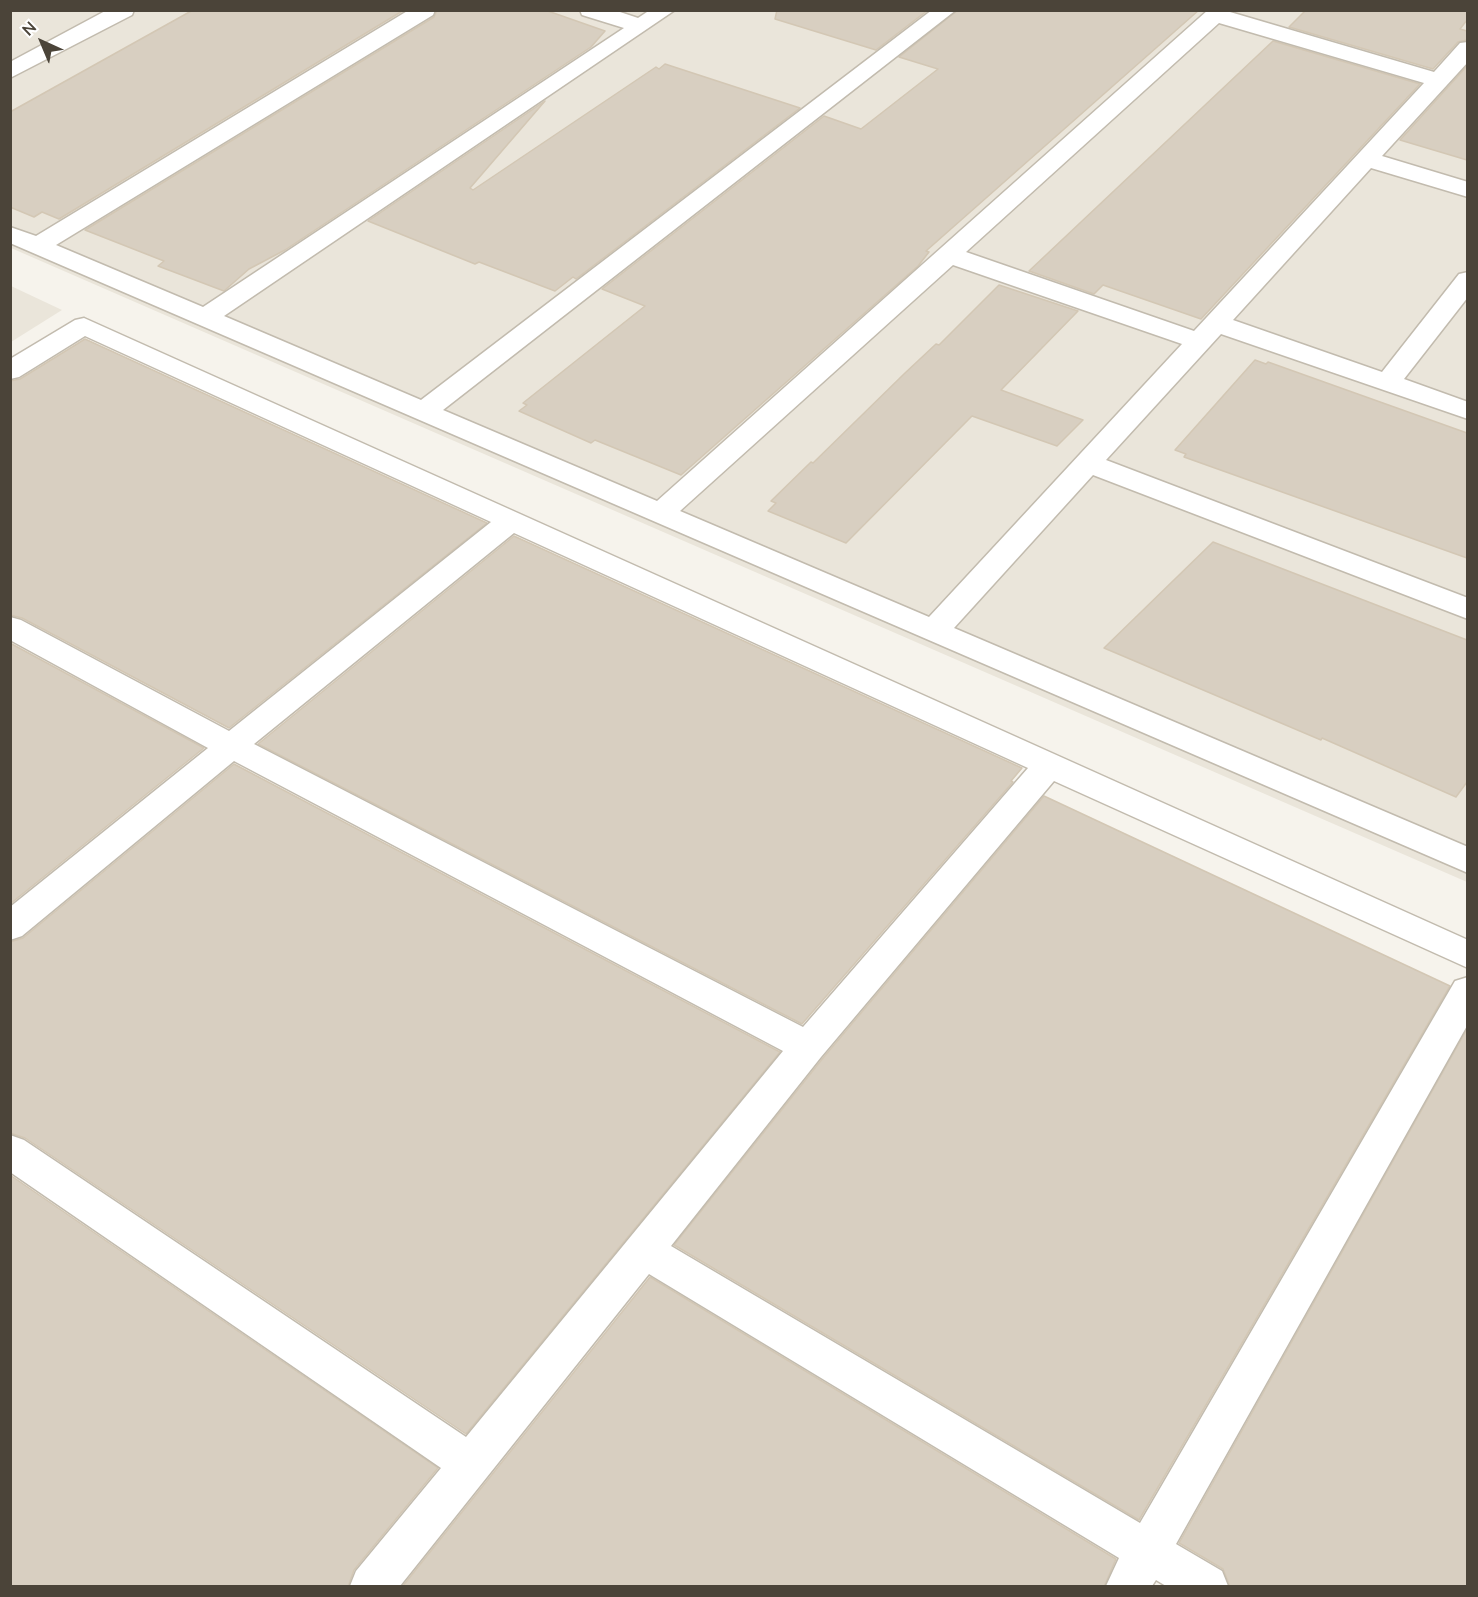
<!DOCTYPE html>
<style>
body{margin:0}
#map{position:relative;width:1478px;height:1597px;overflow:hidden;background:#f6f3ec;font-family:"Nunito Sans",sans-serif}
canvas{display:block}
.frame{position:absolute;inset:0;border:12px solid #4b4439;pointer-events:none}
.north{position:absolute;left:12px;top:12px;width:60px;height:60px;-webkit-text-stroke:4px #fff;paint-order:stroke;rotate:316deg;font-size:16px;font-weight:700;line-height:24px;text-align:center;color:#4b4439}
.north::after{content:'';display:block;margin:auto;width:21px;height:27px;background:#4b4439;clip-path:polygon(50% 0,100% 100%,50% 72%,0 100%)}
</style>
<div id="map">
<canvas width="1478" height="1597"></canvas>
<div class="frame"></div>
<div class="north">N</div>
</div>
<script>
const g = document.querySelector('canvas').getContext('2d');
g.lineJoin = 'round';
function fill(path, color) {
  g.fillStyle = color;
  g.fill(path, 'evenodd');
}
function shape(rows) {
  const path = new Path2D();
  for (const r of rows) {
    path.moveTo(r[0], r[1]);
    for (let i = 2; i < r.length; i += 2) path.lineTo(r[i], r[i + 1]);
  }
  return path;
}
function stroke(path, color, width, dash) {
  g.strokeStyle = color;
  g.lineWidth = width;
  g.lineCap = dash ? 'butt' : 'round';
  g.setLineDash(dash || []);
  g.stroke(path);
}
fill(shape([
 [11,11,1467,11,1467,882,11,248],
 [11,286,62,310,11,342]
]), '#eae5da');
const building = shape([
 [193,10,404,10,59,219,42,212,34,217,10,207,10,112,193,10],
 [437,10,545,10,605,31,591,47,285,250,249,269,224,291,158,266,164,261,85,230,434,17,437,10],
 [777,10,928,10,876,50,775,19,777,10],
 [958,10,1199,10,926,251,929,252,918,266,681,475,595,440,591,443,519,411,527,405,523,403,645,306,602,289,824,116,861,129,938,69,899,57,958,10],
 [1306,10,1467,10,1467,20,1460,29,1467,31,1467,40,1458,42,1433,69,1289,27,1306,10],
 [1273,41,1420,84,1201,319,1103,285,1094,294,1029,271,1273,41],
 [665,64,800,108,576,279,573,277,555,291,479,262,475,264,368,221,545,101,470,188,473,190,656,67,659,69,665,64],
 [1467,66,1467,160,1400,140,1467,66],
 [999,285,1078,311,1001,390,1083,420,1057,446,972,416,846,543,768,511,776,503,771,501,811,462,813,463,905,373,936,344,939,345,999,285],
 [85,339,487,523,229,728,22,618,10,615,10,381,20,379,85,339],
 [1255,360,1266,364,1268,362,1467,433,1467,558,1184,457,1186,454,1175,450,1255,360],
 [514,536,1022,768,1011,781,1013,782,802,1024,258,744,514,536],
 [1213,542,1467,640,1467,782,1456,797,1322,738,1321,740,1104,648,1213,542],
 [10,643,204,748,10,904,10,643],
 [234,764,780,1052,466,1434,25,1138,10,1133,10,942,23,938,234,764],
 [1044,796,1450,986,1139,1520,674,1245,823,1058,1044,796],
 [1467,1029,1467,1587,1230,1587,1223,1569,1179,1543,1467,1029],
 [10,1175,438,1468,354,1570,348,1587,10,1587,10,1175],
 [650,1277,1116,1559,1104,1587,402,1587,650,1277]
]);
fill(building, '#d8cfc1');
stroke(building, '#d3c7b4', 1.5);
const street = shape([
 [107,10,134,10,132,15,10,78,10,62,107,10],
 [409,10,435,10,433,15,56,245,203,307,624,28,582,15,580,10,614,10,638,18,650,10,675,10,224,316,421,400,932,10,956,10,443,410,657,501,1208,10,1231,10,1230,12,1434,72,1460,43,1468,42,1468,62,1382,156,1468,182,1468,197,1371,168,1233,320,1382,372,1459,274,1468,272,1468,297,1404,379,1468,402,1468,419,1221,334,1106,460,1468,598,1468,619,1093,475,954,628,1468,847,1468,873,10,243,10,227,36,236,409,10],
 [1219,23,1424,83,1194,331,966,252,1219,23],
 [953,265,1182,344,929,617,680,511,953,265],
 [84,318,1468,940,1468,968,1054,781,821,1057,671,1246,1140,1523,1455,981,1468,977,1468,1024,1176,1544,1222,1571,1228,1586,1166,1586,1156,1580,1152,1586,1106,1586,1119,1558,649,1274,400,1586,350,1586,356,1571,441,1468,10,1172,10,1135,24,1140,466,1437,783,1051,234,761,22,936,10,940,10,907,208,748,10,640,10,617,21,620,229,731,491,522,85,336,19,377,10,379,10,359,75,320,84,318],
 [514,533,1028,768,803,1027,254,744,514,533]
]);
stroke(street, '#c2bbae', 3);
fill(street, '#fff');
</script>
